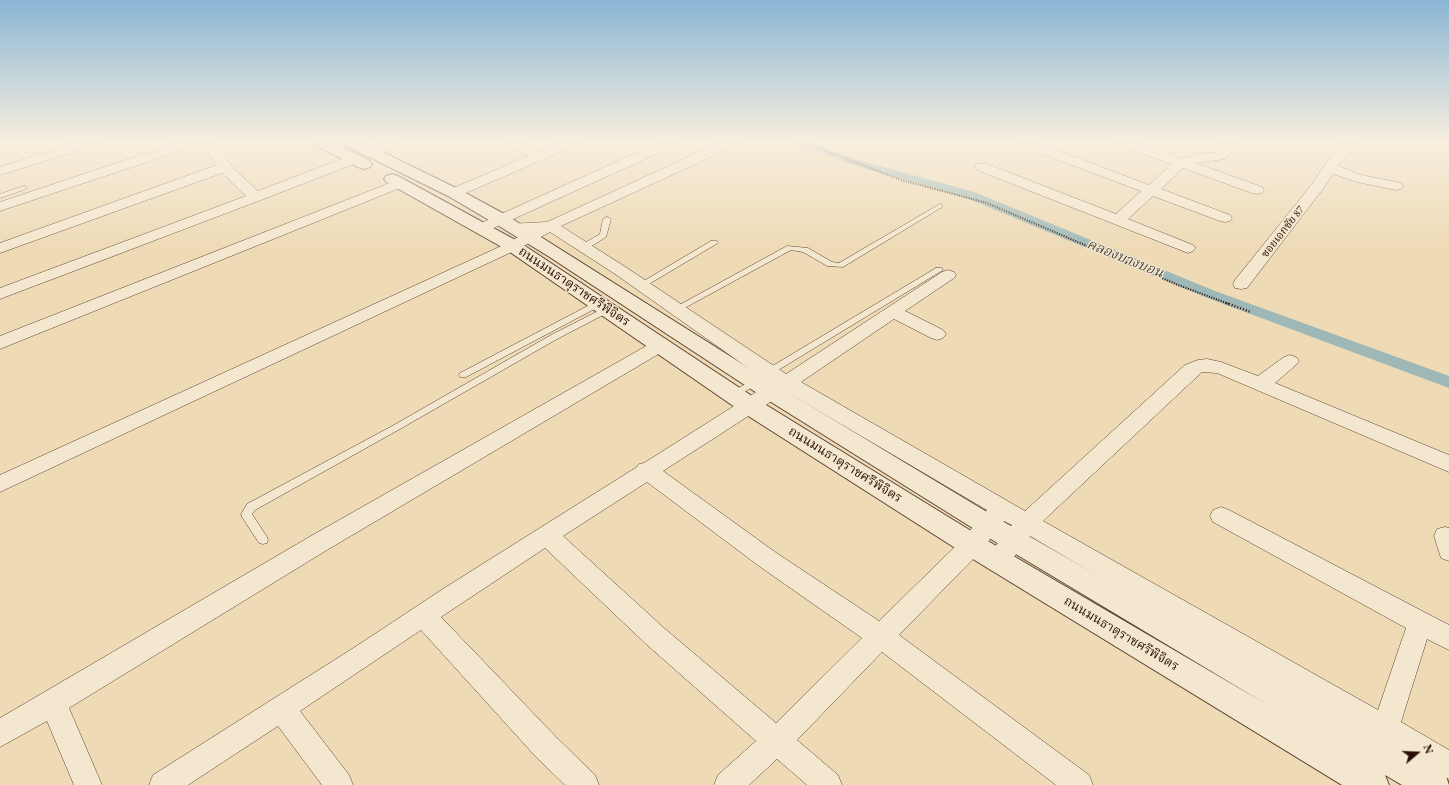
<!DOCTYPE html>
<meta charset="utf-8">
<style>
body{margin:0}
#map{position:relative;width:1449px;height:785px;overflow:hidden;background:#eedab5;font-family:"EB Garamond",serif}
canvas{display:block}
.north{position:absolute;left:1397px;top:733px;width:40px;height:40px;-webkit-text-stroke:3px #f4e7cf;paint-order:stroke;rotate:71deg;font-size:11px;font-weight:700;line-height:16px;text-align:center;color:#2c0e04}
.north::after{content:'';display:block;margin:auto;width:14px;height:18px;background:#2c0e04;clip-path:polygon(50% 0,100% 100%,50% 72%,0 100%)}
</style>
<div id="map">
<canvas width="1449" height="785"></canvas>
<div class="north">N</div>
</div>
<script>
const g = document.querySelector('canvas').getContext('2d');
g.lineJoin = 'round';
function shape(rows) {
  const path = new Path2D();
  for (const r of rows) {
    path.moveTo(r[0], r[1]);
    for (let i = 2; i < r.length; i += 2) path.lineTo(r[i], r[i + 1]);
  }
  return path;
}
function fill(path, color) {
  g.fillStyle = color;
  g.fill(path, 'evenodd');
}
function stroke(path, color, width, dash) {
  g.strokeStyle = color;
  g.lineWidth = width;
  g.lineCap = dash ? 'butt' : 'round';
  g.setLineDash(dash || []);
  g.stroke(path);
}
function label(font, color, halo, rows, align = 'center') {
  g.font = font + ' "EB Garamond","Noto Serif Thai",serif';
  g.lineWidth = 3;
  g.setLineDash([]);
  g.textBaseline = 'middle';
  g.strokeStyle = halo;
  g.fillStyle = color;
  for (const [text, x, y, turn = 0] of rows) {
    g.save();
    g.translate(x, y);
    g.rotate((+turn || 0) * Math.PI / 180);
    g.textAlign = isNaN(turn) ? turn : align;
    if (halo) g.strokeText(text, 0, 0);
    g.fillText(text, 0, 0);
    g.restore();
  }
}
fill(shape([
 [795,142,810,142,855,159,974,192,1215,291,1449,376,1449,388,1205,297,966,198,847,163,796,144,795,142]
]), '#9db8b7');
const service = shape([
 [24,186,27,188,26,189,0,198,0,194,24,186],
 [940,204,942,205,942,207,843,267,827,266,803,252,791,250,679,311,676,312,672,309,787,246,808,248,832,262,839,263,940,204],
 [607,217,611,219,606,237,587,249,581,249,581,245,600,234,603,219,607,217],
 [711,241,717,241,718,243,644,287,641,287,637,285,711,241],
 [936,268,942,268,943,270,770,375,764,375,763,373,764,371,936,268],
 [599,300,602,301,603,303,602,305,466,377,460,377,459,375,460,373,599,300],
 [608,306,612,309,611,311,557,339,400,429,255,510,252,514,267,537,268,540,267,543,263,544,259,543,242,517,241,514,247,504,394,425,551,335,608,306],
 [756,378,759,379,760,381,759,383,736,397,730,397,728,395,730,393,756,378]
]);
const minor = shape([
 [77,142,97,142,96,145,0,175,0,167,77,142],
 [180,142,199,142,198,145,0,211,0,202,180,142],
 [201,142,214,142,234,169,258,191,349,156,359,156,361,159,359,162,261,200,0,299,0,288,246,196,222,173,0,253,0,243,217,165,201,142],
 [383,142,400,142,399,145,376,156,371,157,366,156,364,153,366,150,383,142],
 [506,142,522,142,539,151,560,142,577,142,576,145,459,196,454,197,449,196,447,193,449,190,528,156,507,145,506,142],
 [660,142,677,142,676,145,487,231,482,233,477,231,474,228,477,225,660,142],
 [721,142,738,142,737,145,561,226,627,268,786,374,942,272,948,270,954,272,956,275,954,278,905,311,943,330,946,334,943,338,937,340,931,338,894,319,801,382,1025,511,1185,365,1198,360,1207,359,1221,362,1258,376,1284,357,1290,355,1296,357,1299,361,1296,365,1275,383,1449,455,1449,472,1217,373,1202,372,1043,521,1378,710,1406,628,1213,522,1210,516,1213,510,1221,507,1229,510,1449,625,1449,650,1427,639,1401,722,1449,750,1449,779,1375,739,1030,536,1006,567,998,570,990,567,986,560,990,553,1012,525,1004,521,980,552,899,635,1089,775,1093,785,1056,785,882,652,797,740,838,775,842,785,807,785,777,759,749,785,714,785,718,775,756,741,646,644,545,548,441,617,557,738,595,775,599,785,565,785,537,758,421,630,300,711,349,775,353,785,322,785,278,726,188,785,149,785,153,775,355,647,446,587,637,467,639,464,644,463,764,387,771,385,778,387,780,392,778,397,663,471,775,552,879,621,964,538,987,510,761,377,615,274,550,232,518,249,0,492,0,475,508,243,529,231,509,230,506,227,509,224,547,222,721,142],
 [647,482,759,566,862,638,776,723,664,628,563,536,647,482],
 [1017,142,1035,142,1149,185,1172,164,1117,145,1116,142,1135,142,1182,159,1197,154,1217,152,1225,142,1238,142,1226,159,1195,163,1262,187,1264,190,1262,193,1257,194,1252,193,1183,168,1161,189,1230,215,1232,218,1230,221,1225,222,1220,221,1153,196,1128,219,1193,245,1196,248,1193,251,1188,253,977,170,975,167,977,164,987,164,1116,214,1141,191,1018,145,1017,142],
 [1345,142,1358,142,1338,166,1361,175,1401,183,1403,186,1401,189,1396,190,1357,182,1333,174,1322,190,1247,288,1241,289,1235,288,1233,284,1235,280,1312,184,1328,160,1345,142],
 [400,179,405,180,407,183,405,186,0,349,0,336,400,179],
 [661,339,667,341,670,345,667,349,327,550,69,708,102,785,74,785,47,721,0,747,0,718,311,536,655,341,661,339],
 [1445,527,1449,528,1449,561,1441,558,1434,536,1437,529,1445,527]
]);
const tertiary = shape([
 [313,142,332,142,370,161,372,164,370,167,364,169,358,167,315,145,313,142],
 [343,142,362,142,460,190,506,215,779,387,997,518,1445,773,1449,785,1402,785,1385,775,1389,785,1342,785,963,553,742,412,507,250,386,182,384,179,386,176,392,174,398,176,519,242,758,400,981,537,1266,704,979,532,763,397,548,256,494,223,448,196,345,145,343,142]
]);
stroke(service, '#5c4130', 1);
stroke(minor, '#5c4130', 1);
stroke(tertiary, '#5c4130', 2);
stroke(shape([
 [803,142,901,180,987,203,1178,285,1229,304]
]), '#2c0e04', 2, [1, 1.5]);
stroke(shape([
 [1226,303,1251,312]
]), '#2c0e04', 2.5, [1, 2]);
fill(service, '#f4e7cf');
fill(minor, '#f4e7cf');
fill(tertiary, '#f4e7cf');
const sky = g.createLinearGradient(0, 0, 0, 252);
sky.addColorStop(0, '#8ab6d4');
sky.addColorStop(0.56, '#f7eede');
sky.addColorStop(1, '#f7eede00');
g.fillStyle = sky;
g.fillRect(0, 0, 1449, 252);
label('11px', '#2c0e04', '#f4e7cf', [
 ["ซอยเอกชัย 87",1283,232,-52]
]);
label('13px', '#2c0e04', '#f4e7cf', [
 ["ถนนมนธาตุราชศรีพิจิตร",574,287,34],
 ["ถนนมนธาตุราชศรีพิจิตร",845,465,32],
 ["ถนนมนธาตุราชศรีพิจิตร",1121,634,31]
]);
label('italic 14px', '#544a43', '#f4e7cf', [
 ["คลองบางบอน",1125,259,22]
]);
</script>
